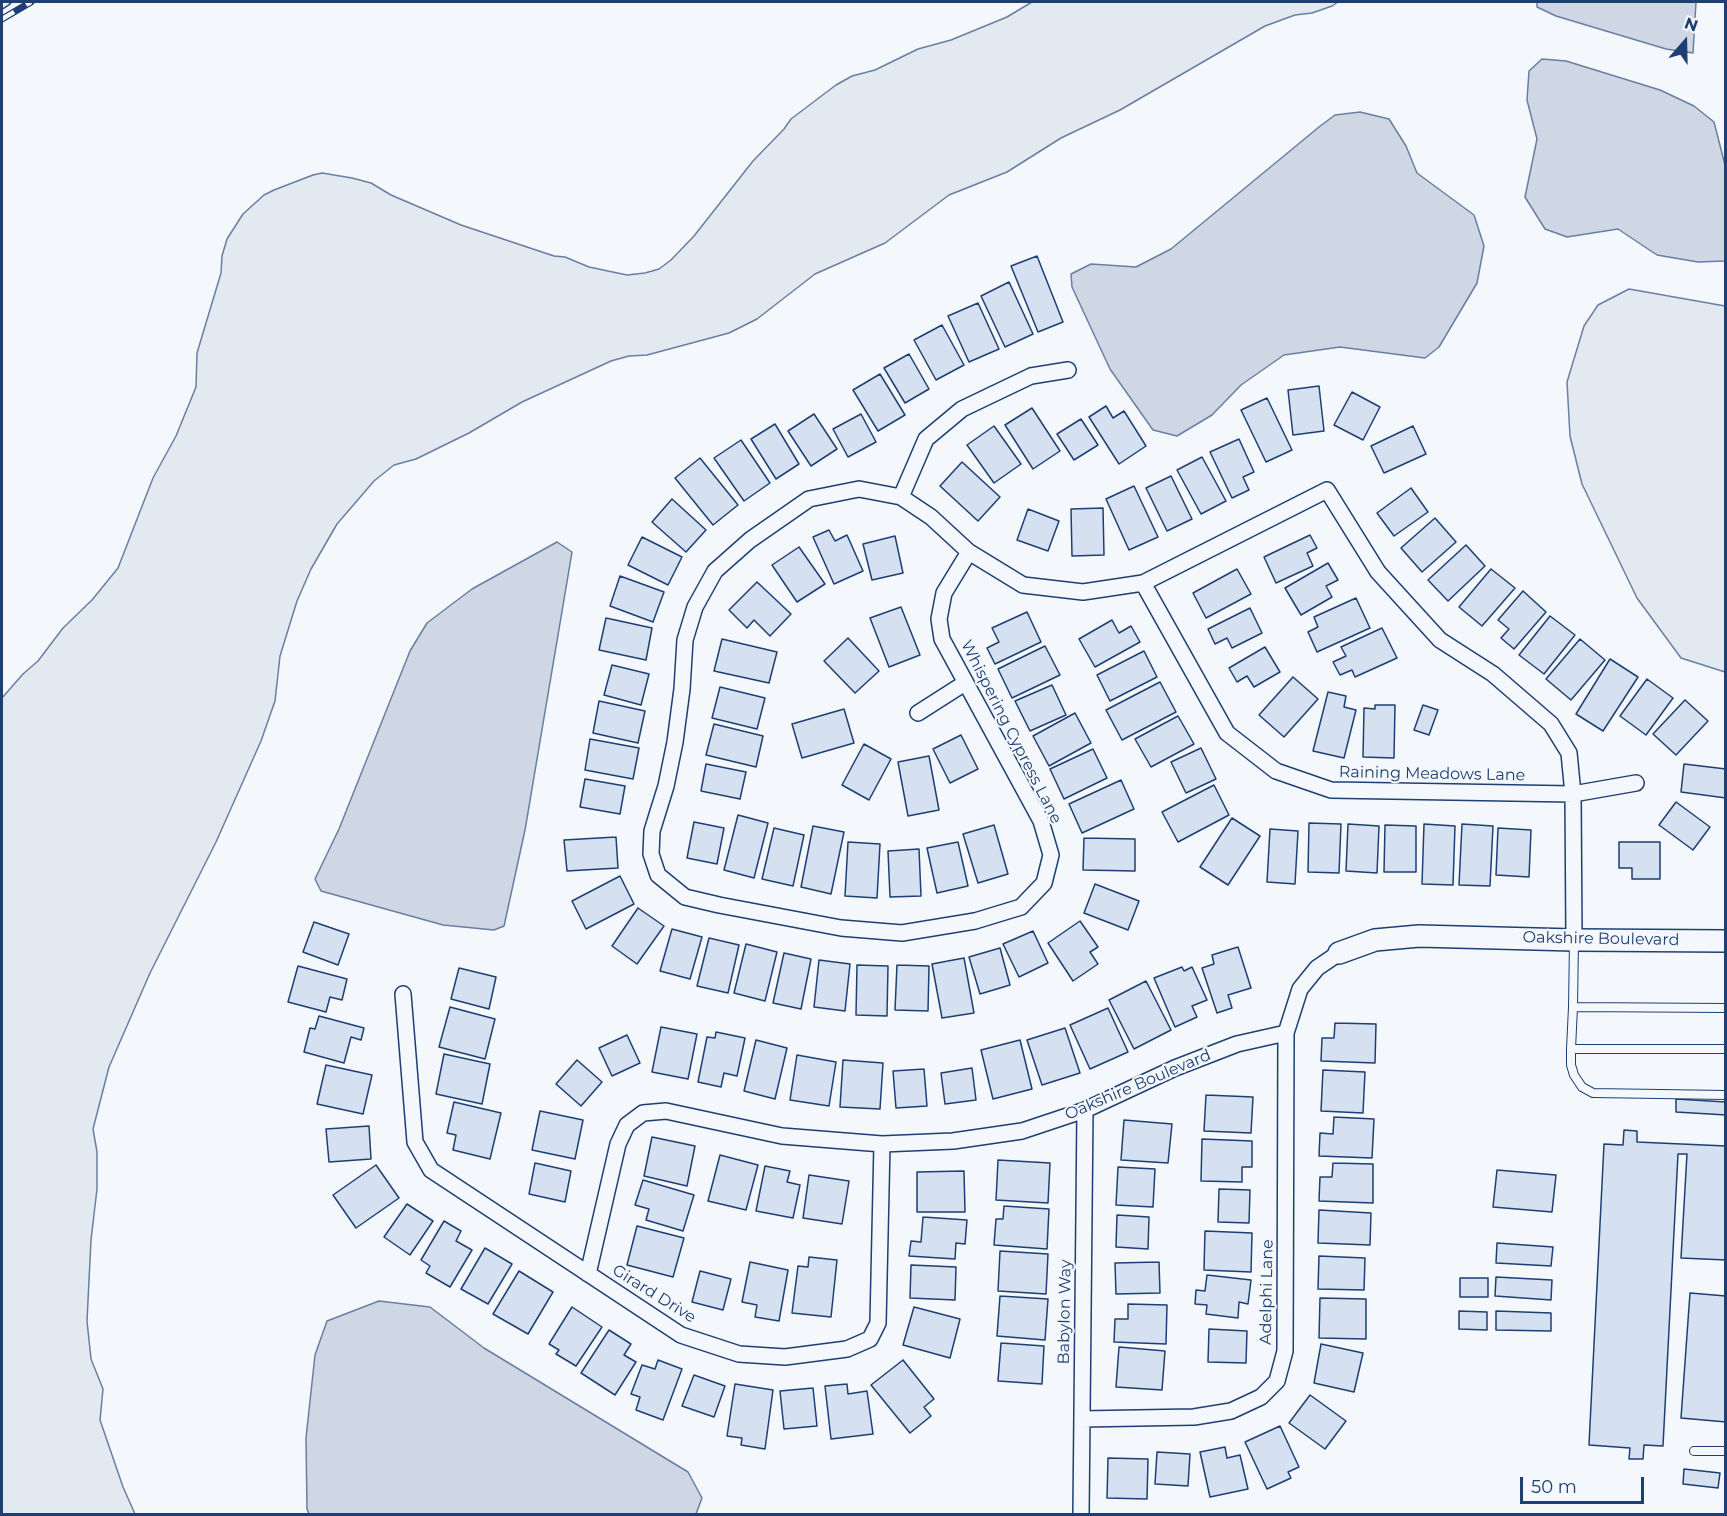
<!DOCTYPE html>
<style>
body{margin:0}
#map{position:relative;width:1727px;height:1516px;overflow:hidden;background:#f4f7fb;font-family:Montserrat,sans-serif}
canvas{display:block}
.frame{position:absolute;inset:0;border:3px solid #1d3f73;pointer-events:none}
.north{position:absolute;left:1655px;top:12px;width:60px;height:60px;-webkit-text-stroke:4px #f4f7fb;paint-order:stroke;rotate:20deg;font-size:16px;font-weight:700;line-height:24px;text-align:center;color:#1d3f73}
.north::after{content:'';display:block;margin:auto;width:21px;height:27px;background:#1d3f73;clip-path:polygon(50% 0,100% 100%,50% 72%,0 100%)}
.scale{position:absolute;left:1520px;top:1477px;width:124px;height:27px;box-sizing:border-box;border:3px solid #1d3f73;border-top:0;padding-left:8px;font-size:18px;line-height:21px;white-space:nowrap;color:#1d3f73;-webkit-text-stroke:4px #f4f7fb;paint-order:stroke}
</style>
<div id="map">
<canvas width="1727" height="1516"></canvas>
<div class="frame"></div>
<div class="north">N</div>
<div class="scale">50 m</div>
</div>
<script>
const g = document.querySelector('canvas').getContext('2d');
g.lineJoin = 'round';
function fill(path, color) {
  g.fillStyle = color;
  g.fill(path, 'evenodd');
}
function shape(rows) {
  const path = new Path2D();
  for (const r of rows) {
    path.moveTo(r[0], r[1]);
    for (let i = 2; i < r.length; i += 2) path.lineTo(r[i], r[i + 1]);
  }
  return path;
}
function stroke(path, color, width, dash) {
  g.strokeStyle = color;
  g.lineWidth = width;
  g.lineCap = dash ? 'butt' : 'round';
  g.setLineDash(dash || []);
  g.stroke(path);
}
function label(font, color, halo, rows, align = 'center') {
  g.font = font + ' Montserrat,sans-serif';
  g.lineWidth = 4.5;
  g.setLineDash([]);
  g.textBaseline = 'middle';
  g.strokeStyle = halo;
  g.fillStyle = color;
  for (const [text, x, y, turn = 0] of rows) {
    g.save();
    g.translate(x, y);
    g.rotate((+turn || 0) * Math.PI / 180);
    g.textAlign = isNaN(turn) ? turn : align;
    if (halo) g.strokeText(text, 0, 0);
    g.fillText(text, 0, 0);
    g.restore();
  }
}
const green = shape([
 [1032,2,1338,2,1332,6,1312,13,1295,15,1265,26,1120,110,1061,138,1007,172,949,195,885,243,815,274,757,319,729,333,647,355,629,356,611,361,522,402,469,433,416,459,394,465,374,481,337,524,311,569,297,601,280,656,275,701,261,741,216,842,150,973,109,1067,93,1129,97,1152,97,1189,91,1240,87,1321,91,1359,103,1389,100,1420,123,1487,135,1514,2,1514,2,698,23,674,38,661,63,628,92,600,118,568,153,478,176,436,196,387,197,353,221,273,222,256,227,239,243,214,264,195,274,190,313,175,322,173,352,178,371,183,391,195,461,225,554,256,565,257,589,267,627,275,645,273,659,269,671,260,694,236,753,161,784,129,791,119,836,85,852,76,875,70,918,49,951,40,1007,17,1032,2],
 [1629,289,1725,306,1725,672,1681,658,1637,598,1582,484,1570,436,1567,382,1584,326,1598,305,1629,289]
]);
fill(green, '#e3e9f0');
stroke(green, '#687fa3', 1.5);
const water = shape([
 [1537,2,1696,2,1693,53,1666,49,1556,16,1537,7,1537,2],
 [1542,59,1566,61,1660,90,1694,106,1714,122,1725,165,1725,261,1698,262,1657,255,1618,229,1567,237,1545,229,1525,197,1537,139,1527,100,1529,71,1542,59],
 [1360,112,1389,119,1406,146,1417,173,1474,215,1484,246,1477,283,1439,347,1425,358,1340,347,1284,355,1241,385,1212,415,1177,436,1153,430,1110,369,1072,287,1071,274,1091,264,1136,267,1171,249,1319,127,1335,115,1360,112],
 [557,542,572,552,525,830,504,926,494,930,443,925,321,891,315,879,339,829,410,651,427,623,472,589,557,542],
 [379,1301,430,1307,484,1348,688,1472,702,1498,696,1514,309,1514,307,1509,306,1438,315,1355,327,1321,379,1301]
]);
fill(water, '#cfd7e4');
stroke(water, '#687fa3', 1.5);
const building = shape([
 [1037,256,1063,322,1038,332,1011,266,1037,256],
 [1009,282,1033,334,1005,347,981,296,1009,282],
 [978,303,999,349,969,362,948,316,978,303],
 [942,325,964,365,936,380,914,340,942,325],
 [909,354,929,389,905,403,884,368,909,354],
 [880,374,905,415,878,431,853,390,880,374],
 [1319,386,1324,431,1293,435,1288,390,1319,386],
 [1352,392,1380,407,1363,440,1334,425,1352,392],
 [1267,398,1292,450,1266,462,1241,410,1267,398],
 [1106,406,1113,418,1124,411,1146,446,1119,464,1089,417,1106,406],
 [1032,408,1060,451,1033,469,1005,425,1032,408],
 [814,414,837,449,811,466,788,431,814,414],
 [861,414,876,442,848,457,833,429,861,414],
 [1081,419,1098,445,1074,460,1057,434,1081,419],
 [775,424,799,464,776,479,751,439,775,424],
 [994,426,1021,464,994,483,967,445,994,426],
 [1413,426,1426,454,1384,473,1371,446,1413,426],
 [1239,439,1254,472,1243,477,1249,490,1232,498,1210,452,1239,439],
 [741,440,770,483,744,501,714,458,741,440],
 [1202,457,1226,501,1201,514,1177,470,1202,457],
 [700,458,738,505,713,525,675,478,700,458],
 [962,462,1000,497,978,521,940,486,962,462],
 [1171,476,1192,519,1167,531,1146,488,1171,476],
 [1134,486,1158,537,1129,550,1106,499,1134,486],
 [1411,488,1428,512,1394,536,1377,513,1411,488],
 [672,499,706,530,686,552,652,522,672,499],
 [1103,508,1104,555,1072,556,1071,509,1103,508],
 [1028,509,1059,521,1048,551,1017,540,1028,509],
 [1435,518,1456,542,1422,572,1401,548,1435,518],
 [829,530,835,541,847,535,863,571,834,584,813,537,829,530],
 [1310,535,1317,548,1307,553,1313,566,1276,583,1264,557,1310,535],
 [895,536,903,573,872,580,863,544,895,536],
 [642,537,682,557,668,585,628,565,642,537],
 [1466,545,1485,566,1448,601,1428,580,1466,545],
 [799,547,825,584,797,602,772,565,799,547],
 [1328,563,1338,580,1326,586,1332,597,1301,615,1285,588,1328,563],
 [1237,569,1251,594,1206,618,1193,593,1237,569],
 [1491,569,1515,588,1482,626,1459,607,1491,569],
 [620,576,664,592,653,622,610,606,620,576],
 [757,582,791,614,770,636,754,620,747,628,729,610,757,582],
 [1523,591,1546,612,1514,649,1501,638,1509,629,1498,620,1523,591],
 [1356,598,1370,628,1317,652,1308,632,1318,627,1314,617,1356,598],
 [901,607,920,655,889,667,870,618,901,607],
 [1250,608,1262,633,1232,648,1227,638,1215,644,1208,629,1250,608],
 [1027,612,1041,642,995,664,987,648,999,642,992,628,1027,612],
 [1550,616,1575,635,1544,674,1519,655,1550,616],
 [606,618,652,628,646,660,599,650,606,618],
 [1112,620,1119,633,1131,626,1140,642,1095,667,1079,639,1112,620],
 [1382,628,1397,658,1355,677,1352,670,1340,675,1333,662,1346,656,1341,647,1382,628],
 [848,638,879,671,855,693,824,661,848,638],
 [722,639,777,652,769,683,714,671,722,639],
 [1580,639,1605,660,1571,700,1546,679,1580,639],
 [1045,646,1060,675,1012,698,998,669,1045,646],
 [1265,647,1280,672,1254,687,1247,676,1237,682,1229,668,1265,647],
 [1144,651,1157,677,1110,701,1097,675,1144,651],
 [1610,659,1638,677,1603,731,1576,714,1610,659],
 [612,665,649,674,641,705,604,695,612,665],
 [1293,677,1318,699,1284,737,1259,715,1293,677],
 [1647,679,1673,698,1646,735,1620,716,1647,679],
 [1160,682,1176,712,1122,740,1106,710,1160,682],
 [1052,685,1066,715,1030,731,1015,701,1052,685],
 [720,687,765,698,757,729,712,718,720,687],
 [1328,692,1346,696,1344,707,1356,710,1344,758,1313,751,1328,692],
 [1685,700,1708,721,1676,755,1653,734,1685,700],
 [599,701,645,711,638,743,593,733,599,701],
 [1375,705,1395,705,1394,758,1363,757,1364,708,1375,709,1375,705],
 [1423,705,1438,710,1429,735,1414,730,1423,705],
 [844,709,854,743,802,758,792,724,844,709],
 [1075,713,1091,743,1049,766,1033,736,1075,713],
 [1178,716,1194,744,1151,767,1135,739,1178,716],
 [714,724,763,736,756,767,706,755,714,724],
 [961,735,978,769,950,783,933,749,961,735],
 [590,739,639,748,633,779,585,770,590,739],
 [864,744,891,759,869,800,842,785,864,744],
 [1201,748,1216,779,1186,793,1171,762,1201,748],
 [1093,749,1107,778,1064,799,1050,769,1093,749],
 [929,756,939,810,908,816,898,762,929,756],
 [706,764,746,772,740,799,701,791,706,764],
 [1684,764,1726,769,1726,798,1681,792,1684,764],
 [585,779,625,786,620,814,580,807,585,779],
 [1121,780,1134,809,1082,833,1069,804,1121,780],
 [1214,785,1229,815,1178,842,1162,812,1214,785],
 [1676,802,1710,827,1693,850,1659,825,1676,802],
 [738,815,768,823,754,878,724,870,738,815],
 [1232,818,1260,836,1228,885,1200,867,1232,818],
 [694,822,724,828,717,864,687,858,694,822],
 [1309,823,1341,824,1339,873,1308,872,1309,823],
 [1348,824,1379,826,1377,873,1346,871,1348,824],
 [1424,824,1455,826,1453,885,1422,884,1424,824],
 [1462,824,1493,826,1490,886,1459,885,1462,824],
 [994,825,1008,874,978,883,963,834,994,825],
 [1385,825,1416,826,1416,872,1384,872,1385,825],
 [813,826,844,832,831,894,801,887,813,826],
 [774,828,804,835,793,886,762,879,774,828],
 [1498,828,1531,830,1529,877,1496,875,1498,828],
 [1270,829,1298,831,1295,884,1267,882,1270,829],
 [616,837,618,868,567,871,564,840,616,837],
 [1084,838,1135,839,1135,871,1083,870,1084,838],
 [848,842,880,844,877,898,845,896,848,842],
 [958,842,968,886,937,893,927,848,958,842],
 [1619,842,1660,842,1660,879,1632,879,1632,868,1619,868,1619,842],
 [919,849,921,896,890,897,888,851,919,849],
 [620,876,634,904,586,929,572,901,620,876],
 [1095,884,1139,901,1128,930,1084,913,1095,884],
 [638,908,664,926,637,964,612,946,638,908],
 [1080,921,1098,947,1090,952,1098,964,1073,981,1048,943,1080,921],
 [314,922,349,934,338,965,303,952,314,922],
 [672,929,702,937,690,979,660,971,672,929],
 [1033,931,1048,963,1019,977,1003,944,1033,931],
 [709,938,739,945,728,993,697,986,709,938],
 [746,944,777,952,765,1001,734,993,746,944],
 [1238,947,1251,988,1228,995,1232,1008,1217,1013,1202,968,1214,964,1212,955,1238,947],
 [1000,948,1010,985,980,994,969,957,1000,948],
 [784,953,811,959,801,1009,773,1003,784,953],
 [964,958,974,1013,942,1018,932,964,964,958],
 [819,960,850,964,845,1011,814,1007,819,960],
 [857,965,888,966,887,1016,856,1015,857,965],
 [897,965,929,966,928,1011,895,1010,897,965],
 [298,966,347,979,342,1000,330,997,326,1012,288,1002,298,966],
 [1182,967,1184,971,1192,967,1207,1000,1192,1006,1197,1017,1175,1027,1154,978,1182,967],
 [459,968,496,977,489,1009,451,999,459,968],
 [1146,981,1171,1030,1134,1049,1109,1000,1146,981],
 [450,1007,495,1019,485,1059,439,1047,450,1007],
 [1108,1008,1128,1052,1090,1069,1070,1025,1108,1008],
 [319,1016,364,1028,361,1040,351,1037,344,1063,304,1052,310,1028,315,1029,319,1016],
 [1335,1023,1376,1024,1375,1063,1321,1061,1322,1038,1334,1038,1335,1023],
 [661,1027,697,1034,688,1079,652,1072,661,1027],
 [1065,1028,1080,1073,1042,1085,1027,1040,1065,1028],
 [716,1032,745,1038,737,1076,724,1073,721,1087,698,1082,707,1037,715,1038,716,1032],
 [627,1035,640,1063,612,1076,599,1048,627,1035],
 [756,1040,787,1048,775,1099,744,1091,756,1040],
 [1020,1040,1032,1089,993,1099,981,1050,1020,1040],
 [444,1054,490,1064,482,1104,436,1094,444,1054],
 [797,1055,836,1062,829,1106,790,1100,797,1055],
 [577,1060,602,1082,581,1106,556,1084,577,1060],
 [843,1060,883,1063,880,1109,840,1107,843,1060],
 [326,1065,372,1075,363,1114,317,1104,326,1065],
 [972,1068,976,1100,945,1104,941,1073,972,1068],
 [924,1069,927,1106,896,1108,893,1071,924,1069],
 [1323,1070,1365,1072,1363,1113,1321,1111,1323,1070],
 [1206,1095,1253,1097,1251,1133,1204,1131,1206,1095],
 [1676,1099,1726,1102,1726,1115,1676,1112,1676,1099],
 [454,1102,501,1113,490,1159,453,1150,456,1135,447,1133,454,1102],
 [540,1111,583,1120,575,1159,532,1150,540,1111],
 [1334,1117,1374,1119,1372,1158,1319,1156,1320,1133,1333,1134,1334,1117],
 [1124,1120,1172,1124,1168,1163,1121,1160,1124,1120],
 [369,1126,371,1159,329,1162,326,1129,369,1126],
 [1624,1130,1637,1131,1637,1142,1726,1146,1726,1260,1681,1258,1687,1154,1678,1154,1663,1446,1644,1445,1643,1459,1629,1459,1630,1448,1589,1445,1604,1144,1623,1145,1624,1130],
 [652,1137,695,1146,687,1186,644,1176,652,1137],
 [1202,1139,1252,1141,1252,1167,1242,1167,1242,1182,1201,1181,1202,1139],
 [720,1155,758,1165,746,1210,708,1201,720,1155],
 [998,1160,1050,1163,1048,1203,996,1200,998,1160],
 [535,1163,571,1171,565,1202,529,1194,535,1163],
 [1333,1163,1373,1164,1373,1203,1319,1201,1320,1177,1332,1177,1333,1163],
 [376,1165,399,1198,356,1228,333,1195,376,1165],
 [765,1166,790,1171,787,1182,800,1185,793,1218,756,1211,765,1166],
 [1118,1167,1155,1169,1153,1207,1116,1205,1118,1167],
 [1497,1170,1556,1175,1552,1212,1493,1207,1497,1170],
 [964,1171,965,1212,917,1212,917,1172,964,1171],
 [809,1175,849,1181,842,1224,803,1218,809,1175],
 [643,1180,694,1195,683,1231,646,1220,649,1209,635,1205,643,1180],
 [1219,1189,1250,1190,1249,1223,1218,1222,1219,1189],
 [407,1204,433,1221,410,1255,384,1237,407,1204],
 [1004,1206,1049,1209,1047,1249,994,1245,996,1219,1003,1219,1004,1206],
 [1319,1210,1371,1213,1370,1245,1318,1243,1319,1210],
 [1117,1215,1149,1217,1148,1249,1116,1247,1117,1215],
 [923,1217,967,1220,965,1244,956,1243,955,1259,909,1256,911,1241,921,1242,923,1217],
 [444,1221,461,1231,456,1241,472,1250,450,1287,426,1273,430,1266,421,1260,444,1221],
 [637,1226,684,1238,673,1277,627,1265,637,1226],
 [1205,1231,1252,1233,1251,1272,1204,1270,1205,1231],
 [1497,1243,1553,1247,1551,1266,1496,1263,1497,1243],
 [485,1248,512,1264,488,1304,461,1289,485,1248],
 [1000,1251,1048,1254,1046,1294,998,1291,1000,1251],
 [1319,1256,1365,1258,1364,1290,1318,1289,1319,1256],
 [809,1257,837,1260,831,1317,792,1313,798,1266,808,1267,809,1257],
 [750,1262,788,1270,779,1321,755,1317,757,1305,742,1302,750,1262],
 [1159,1262,1160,1293,1116,1294,1115,1263,1159,1262],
 [911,1265,956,1267,955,1300,910,1298,911,1265],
 [519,1271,553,1292,528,1334,493,1314,519,1271],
 [700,1271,731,1279,723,1310,692,1302,700,1271],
 [1207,1275,1251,1280,1248,1304,1239,1302,1238,1318,1206,1314,1207,1305,1195,1304,1196,1290,1205,1291,1207,1275],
 [1496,1277,1552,1280,1551,1300,1495,1296,1496,1277],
 [1460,1278,1488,1278,1488,1297,1460,1297,1460,1278],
 [1690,1293,1726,1296,1726,1422,1681,1418,1690,1293],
 [1000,1296,1048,1299,1045,1340,997,1336,1000,1296],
 [1320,1298,1366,1299,1366,1339,1319,1338,1320,1298],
 [1128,1304,1167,1305,1166,1344,1114,1342,1115,1319,1128,1319,1128,1304],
 [572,1307,602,1327,576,1366,556,1354,559,1350,549,1344,572,1307],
 [914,1307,960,1319,950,1358,903,1345,914,1307],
 [1459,1311,1487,1312,1487,1330,1459,1329,1459,1311],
 [1496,1311,1551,1313,1551,1331,1496,1330,1496,1311],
 [1209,1329,1247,1331,1246,1363,1208,1362,1209,1329],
 [609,1330,631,1344,624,1355,636,1362,615,1395,581,1373,609,1330],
 [1001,1343,1044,1346,1042,1384,998,1381,1001,1343],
 [1321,1344,1363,1353,1354,1392,1314,1383,1321,1344],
 [1119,1347,1165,1351,1162,1390,1116,1387,1119,1347],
 [658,1360,682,1369,663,1420,636,1410,640,1397,631,1394,642,1365,655,1369,658,1360],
 [903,1360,934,1399,924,1407,931,1416,910,1433,871,1385,903,1360],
 [694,1375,725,1386,714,1417,682,1406,694,1375],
 [735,1384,773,1390,765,1449,741,1445,742,1438,727,1436,735,1384],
 [847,1384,848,1394,867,1391,873,1434,831,1439,825,1386,847,1384],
 [813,1388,817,1426,784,1429,780,1391,813,1388],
 [1310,1395,1346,1421,1325,1449,1289,1423,1310,1395],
 [1280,1426,1299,1467,1288,1472,1291,1478,1267,1489,1245,1442,1280,1426],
 [1225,1447,1227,1458,1240,1455,1248,1489,1210,1497,1200,1452,1225,1447],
 [1157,1452,1190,1454,1188,1486,1155,1484,1157,1452],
 [1108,1458,1148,1459,1147,1499,1107,1498,1108,1458],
 [1684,1469,1720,1473,1718,1488,1683,1484,1684,1469]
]);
fill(building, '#d5e0f0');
stroke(building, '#1d3f73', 1.5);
const lane = shape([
 [1573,1007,1574,941],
 [1726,1008,1573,1007,1571,1049,1726,1049],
 [1571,1049,1571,1065,1574,1075,1582,1087,1593,1093,1726,1095],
 [1694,1451,1726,1451]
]);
const street = shape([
 [901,497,926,439,962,409,1031,376,1068,370],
 [969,552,931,517,901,497,859,489,809,499,750,540,715,571,695,607,685,640,682,689,675,742,666,786,652,831,651,854,658,875,685,897,719,905,841,928,902,933,975,921,1021,907,1044,883,1051,855,1041,821,942,639,939,619,944,593,969,552,1023,585,1083,592,1143,583,1327,490,1378,572,1440,640,1493,674,1551,724,1569,753,1573,794,1574,940],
 [1143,583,1227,733,1276,771,1331,790,1573,794,1636,783],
 [918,713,965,683],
 [403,994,415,1142,431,1170,681,1335,739,1354,785,1357,847,1349,870,1339,878,1323,882,1144],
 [588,1274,618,1144,627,1125,643,1113,666,1111,782,1136,882,1144,953,1141,1022,1131,1085,1110,1175,1068,1237,1044,1286,1033],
 [1082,1419,1194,1417,1231,1411,1261,1397,1277,1381,1285,1351,1286,1033,1300,989,1317,968,1339,953],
 [1081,1514,1085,1110]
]);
const secondary = shape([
 [1339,953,1375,940,1419,936,1574,940,1726,941]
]);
stroke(lane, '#1d3f73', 10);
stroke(street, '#1d3f73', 18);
stroke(secondary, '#1d3f73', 24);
stroke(lane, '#f4f7fb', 8);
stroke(street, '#f4f7fb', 15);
stroke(secondary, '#f4f7fb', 21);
const rail = shape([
 [2,6,8,2],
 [2,19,31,2]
]);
stroke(rail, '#1d3f73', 7);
stroke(rail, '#f4f7fb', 4.5, [14]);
label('16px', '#1d3f73', '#f4f7fb', [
 ["Whispering Cypress Lane",1011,732,63],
 ["Raining Meadows Lane",1432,774,1],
 ["Oakshire Boulevard",1601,939,1],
 ["Oakshire Boulevard",1138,1085,-23],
 ["Adelphi Lane",1267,1292,-89],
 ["Girard Drive",654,1294,32],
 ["Babylon Way",1065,1312,-89]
]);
</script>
